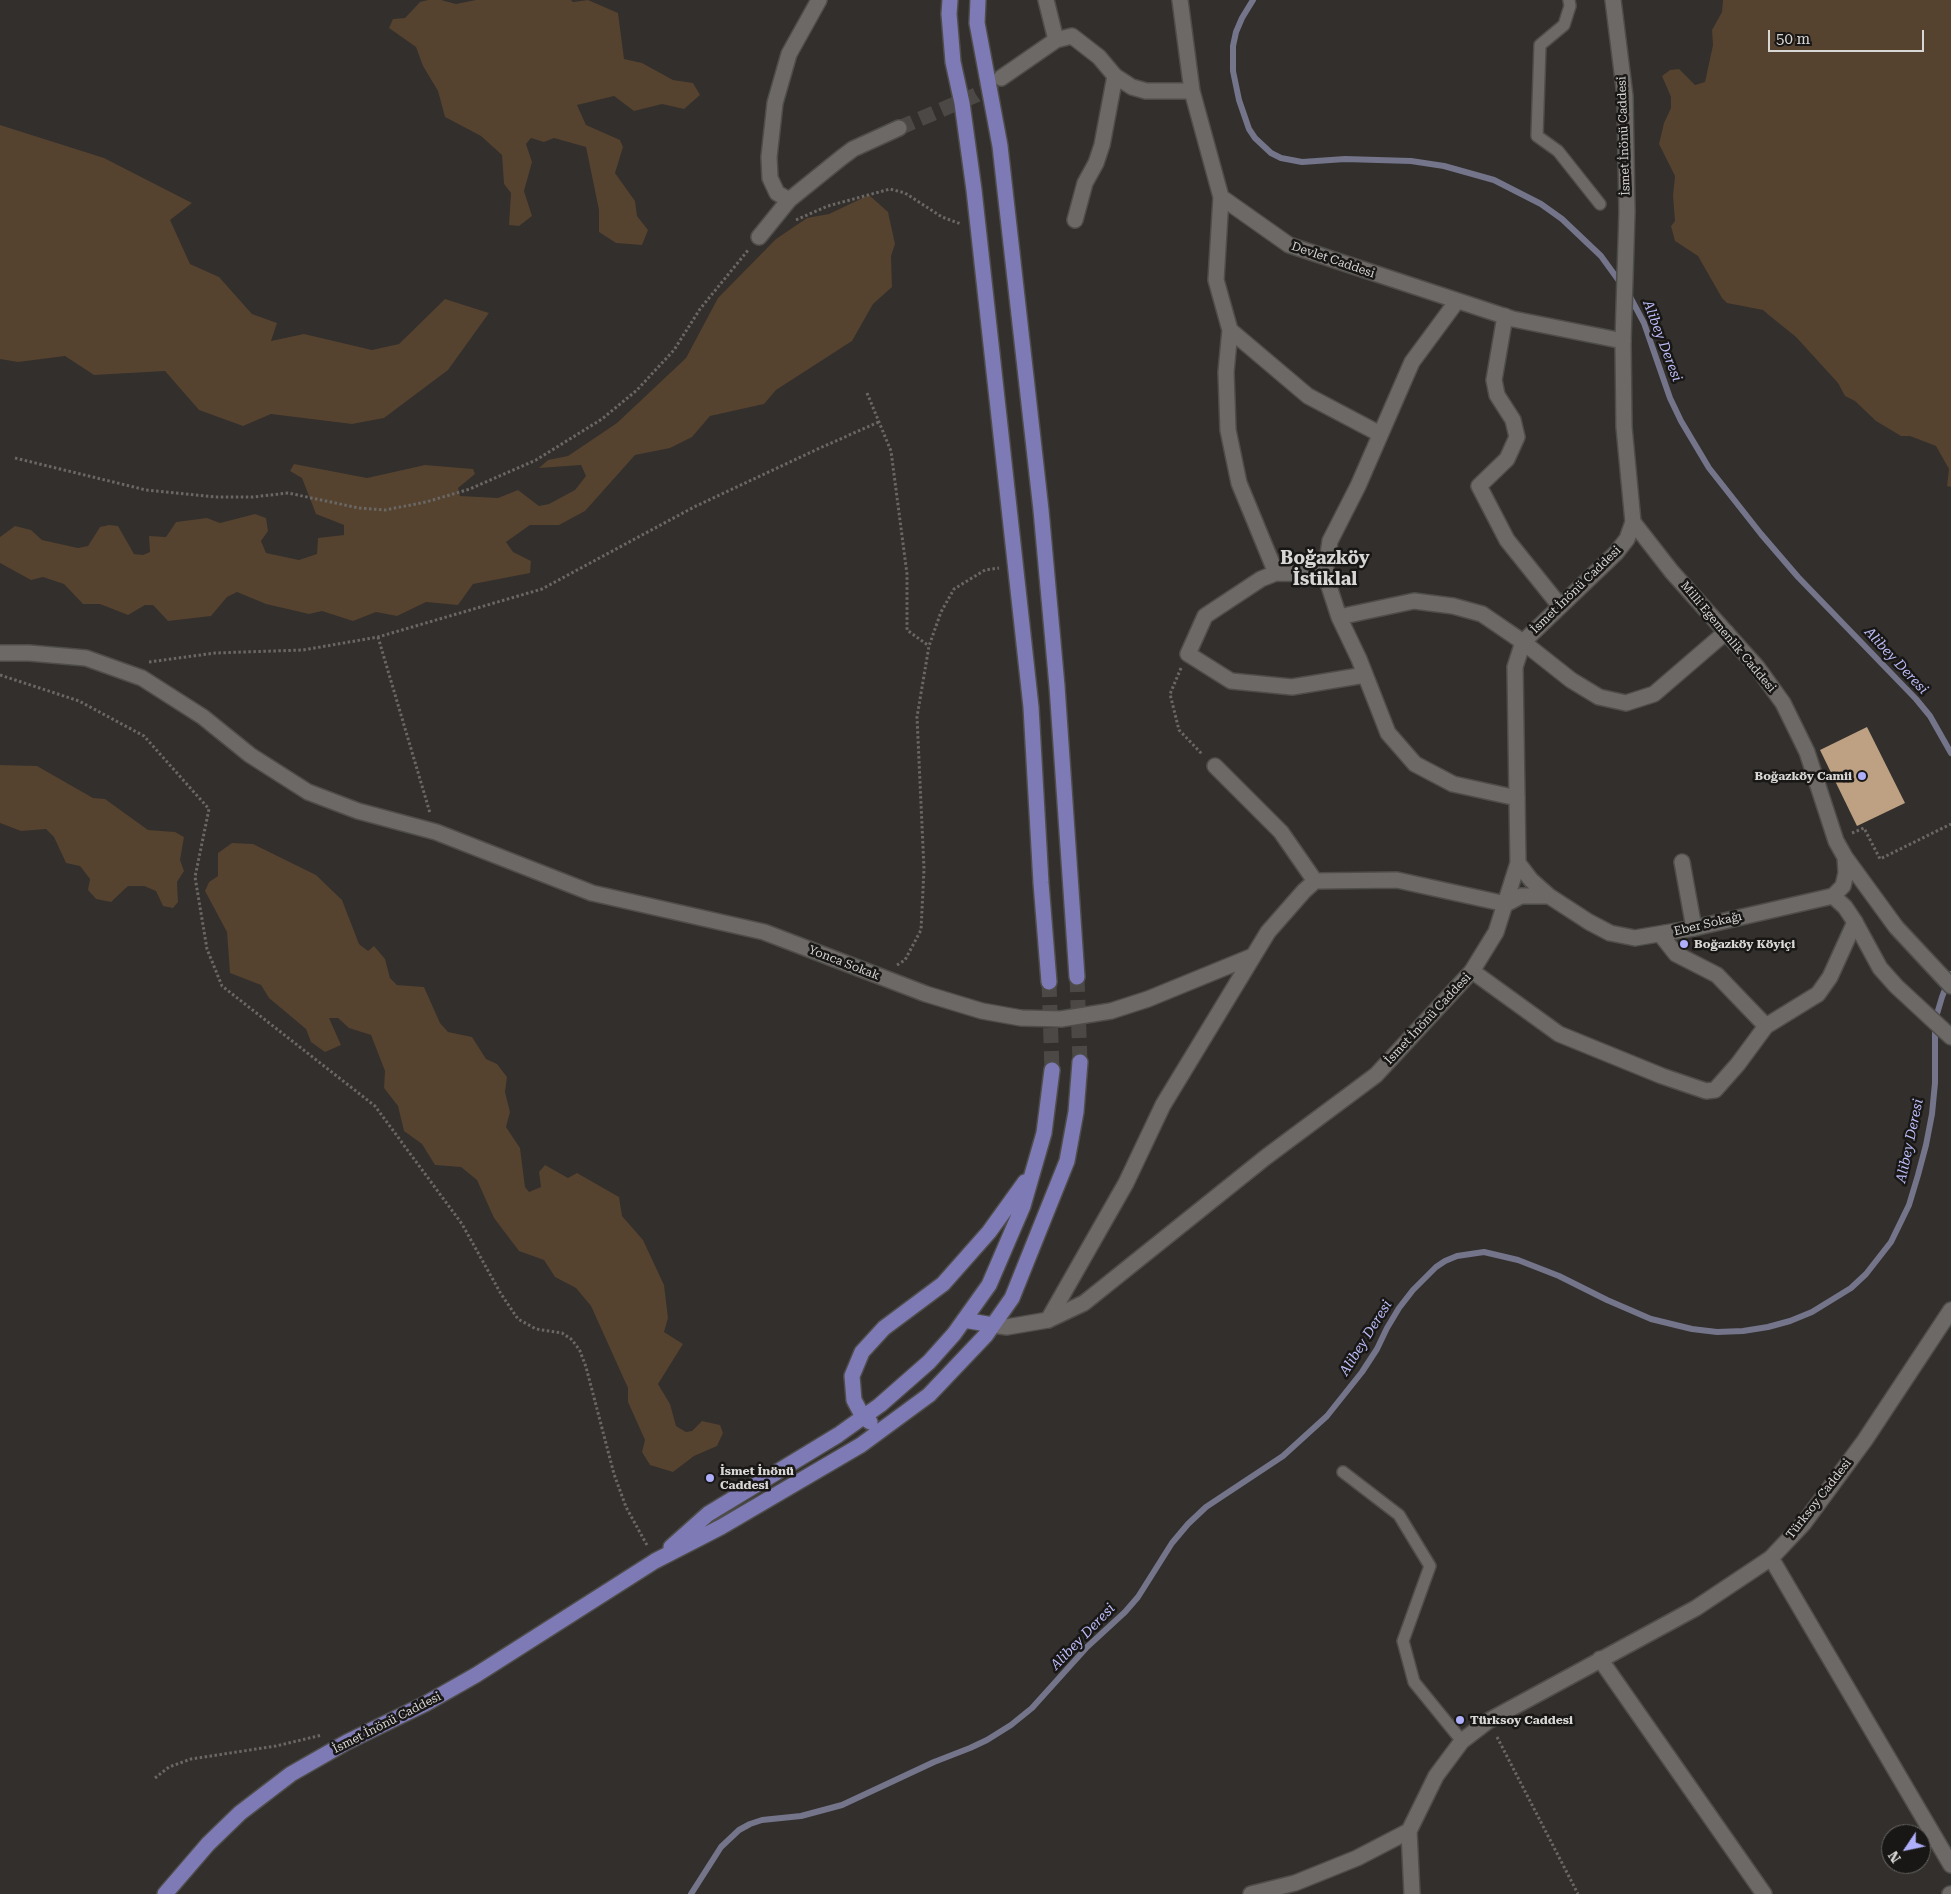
<!DOCTYPE html>
<meta charset="utf-8">
<style>
body{margin:0}
#map{position:relative;width:1951px;height:1894px;overflow:hidden;background:#322f2c;font-family:"Roboto Serif",serif}
canvas{display:block}
.north{position:absolute;left:1881px;top:1824px;width:50px;height:50px;box-sizing:border-box;background:#191716;border:1px solid #666462;border-radius:50%;rotate:236deg;font-size:14px;font-weight:700;line-height:20px;text-align:center;color:#d9d7d5}
.north::after{content:'';display:block;margin:auto;width:18px;height:22px;background:#aeaefa;clip-path:polygon(50% 0,100% 100%,50% 72%,0 100%)}
.scale{position:absolute;left:1768px;top:30px;width:156px;height:22px;box-sizing:border-box;border:2px solid #d9d7d5;border-top:0;padding-left:6px;font-size:15px;line-height:18px;white-space:nowrap;color:#d9d7d5;-webkit-text-stroke:4px #191716;paint-order:stroke}
</style>
<div id="map">
<canvas width="1951" height="1894"></canvas>
<div class="north">N</div>
<div class="scale">50 m</div>
</div>
<script>
const g = document.querySelector('canvas').getContext('2d');
g.lineJoin = 'round';
function fill(path, color) {
  g.fillStyle = color;
  g.fill(path, 'evenodd');
}
function shape(rows) {
  const path = new Path2D();
  for (const r of rows) {
    path.moveTo(r[0], r[1]);
    for (let i = 2; i < r.length; i += 2) path.lineTo(r[i], r[i + 1]);
  }
  return path;
}
function stroke(path, color, width, dash) {
  g.strokeStyle = color;
  g.lineWidth = width;
  g.lineCap = dash ? 'butt' : 'round';
  g.setLineDash(dash || []);
  g.stroke(path);
}
function label(font, color, halo, rows, align = 'center') {
  g.font = font + ' "Roboto Serif",serif';
  g.lineWidth = 5;
  g.setLineDash([]);
  g.textBaseline = 'middle';
  g.strokeStyle = halo;
  g.fillStyle = color;
  for (const [text, x, y, turn = 0] of rows) {
    g.save();
    g.translate(x, y);
    g.rotate((+turn || 0) * Math.PI / 180);
    g.textAlign = isNaN(turn) ? turn : align;
    if (halo) g.strokeText(text, 0, 0);
    g.fillText(text, 0, 0);
    g.restore();
  }
}
fill(shape([
 [428,0,441,0,456,4,476,0,571,0,573,2,588,0,618,13,624,59,642,63,673,80,693,83,700,95,684,109,662,104,634,111,614,96,577,105,586,125,620,140,623,147,615,173,635,201,637,216,648,230,642,245,616,243,599,232,599,210,586,147,554,138,544,142,531,138,526,144,532,162,524,191,532,216,519,226,509,225,511,193,504,184,502,155,481,136,445,117,438,91,423,66,416,47,389,28,393,19,405,18,420,2],
 [1723,0,1951,0,1951,487,1947,486,1949,469,1936,446,1910,436,1901,436,1876,421,1855,401,1845,396,1838,383,1796,337,1770,316,1763,310,1727,303,1722,298,1698,256,1675,241,1671,226,1675,221,1673,196,1675,176,1659,144,1664,123,1671,108,1671,97,1662,76,1670,70,1679,69,1695,85,1705,82,1713,45,1712,30,1722,12],
 [0,125,104,158,192,203,170,220,190,264,219,277,252,314,277,323,271,341,304,334,372,350,399,344,445,299,489,313,448,370,384,418,352,424,271,414,243,426,199,410,165,371,94,375,65,356,18,362,0,359],
 [869,195,888,212,895,244,891,256,892,287,873,304,852,341,776,390,764,404,710,416,692,437,670,448,635,455,585,511,559,525,530,525,506,542,513,552,531,561,530,573,473,584,458,605,426,602,397,616,376,612,353,621,322,611,309,614,266,604,237,592,227,597,211,616,168,621,153,605,145,605,128,615,100,604,83,604,64,584,43,577,31,580,0,563,0,537,15,526,31,530,42,540,78,548,88,546,100,527,109,525,118,526,134,554,143,555,150,552,149,536,166,537,176,522,207,518,220,523,255,514,266,518,268,531,261,541,266,553,299,560,317,554,318,538,344,535,344,525,316,514,302,478,290,471,294,464,367,478,425,465,473,469,475,474,458,488,460,496,498,498,518,490,539,506,549,504,575,490,586,476,581,465,539,468,548,460,568,456,617,423,686,358,718,298,776,239,807,218,829,214],
 [0,765,37,766,93,798,105,799,148,830,175,832,184,837,180,860,184,871,177,882,178,902,173,908,163,906,156,891,144,886,128,886,111,902,96,899,88,890,90,879,80,866,66,863,54,837,46,829,21,831,0,823],
 [232,843,253,844,316,875,342,900,359,944,368,951,374,946,385,959,390,978,397,985,424,987,440,1023,448,1032,472,1037,486,1059,497,1064,507,1077,505,1092,510,1112,506,1127,520,1148,525,1187,529,1192,541,1187,539,1172,545,1165,568,1178,577,1173,619,1197,622,1216,643,1240,664,1285,668,1318,664,1332,683,1344,658,1384,670,1404,676,1426,686,1432,692,1431,702,1421,720,1425,723,1433,717,1446,694,1456,673,1472,650,1465,642,1452,645,1440,628,1402,628,1388,591,1306,576,1288,555,1277,544,1260,519,1251,494,1218,477,1180,461,1167,435,1165,422,1144,404,1131,398,1106,384,1088,385,1071,371,1035,349,1028,338,1018,329,1018,341,1045,325,1052,311,1042,306,1029,269,998,261,985,230,973,227,932,205,891,209,882,218,876,218,853]
]), '#55422f');
stroke(shape([
 [1253,0,1242,18,1236,32,1233,46,1233,71,1239,100,1249,129,1255,138,1271,153,1281,158,1302,162,1345,159,1411,161,1444,166,1494,180,1541,204,1562,219,1601,256,1622,285],
 [1628,293,1644,323,1670,398,1681,421,1709,468,1761,534,1798,577,1916,699,1930,716,1951,753],
 [691,1894,721,1847,739,1830,750,1824,762,1820,801,1816,842,1805,934,1762,970,1748,987,1740,1011,1725,1032,1708,1087,1647,1125,1612,1138,1597,1172,1543,1188,1524,1206,1507,1283,1456,1327,1416,1362,1372,1377,1349,1387,1328,1399,1308,1413,1290,1436,1267,1445,1261,1457,1256,1484,1252,1518,1260,1559,1276,1607,1300,1651,1319,1692,1329,1717,1332,1743,1331,1768,1327,1790,1321,1812,1312,1851,1288,1866,1274,1891,1242,1909,1205,1918,1175,1926,1145,1932,1114,1935,1083,1935,1031,1937,1014,1942,997,1951,974]
]), '#74748a', 6);
fill(shape([
 [1867,727,1905,803,1857,826,1820,750]
]), '#bea183');
stroke(shape([
 [899,128,976,95,999,79]
]), '#4b4845', 15, [15, 8]);
stroke(shape([
 [1077,977,1080,1062],
 [1049,982,1052,1070]
]), '#4b4845', 15, [15, 8]);
const lane = shape([
 [1569,0,1570,6,1564,25,1540,45,1537,136,1558,151,1600,204],
 [1343,1472,1399,1515,1430,1566,1403,1641,1414,1682,1462,1741]
]);
const street = shape([
 [1046,0,1056,40],
 [1180,0,1192,91,1221,197,1289,245,1513,319,1623,341],
 [1001,78,1056,40,1072,36,1099,57,1115,76,1132,87,1146,91,1192,91],
 [1221,197,1216,280,1230,330,1308,396,1380,434],
 [789,200,777,193,770,178,769,157,775,103,789,54,819,0],
 [1075,220,1085,183,1096,163,1102,145,1115,76],
 [759,237,789,200,841,158,853,149,899,128],
 [1457,301,1412,362,1358,486,1330,541,1325,574,1339,617,1359,659,1388,733,1415,764,1453,784,1517,798],
 [1505,316,1494,380,1497,395,1513,420,1517,437,1507,459,1479,486,1507,540,1560,606],
 [1230,330,1226,372,1228,430,1239,483,1276,573],
 [1325,574,1276,573,1261,579,1205,616,1188,654,1231,681,1292,687,1365,675],
 [1339,617,1414,601,1453,606,1482,614,1523,642,1571,680,1599,697,1626,703,1654,694,1726,632],
 [0,653,29,653,86,658,142,678,203,717,250,755,308,792,358,811,436,832,592,893,764,932,926,994,982,1011,1021,1018,1061,1019,1111,1011,1148,999,1253,956],
 [1215,766,1281,832,1315,881],
 [1682,862,1694,928],
 [1661,935,1676,954,1717,975,1766,1026],
 [1472,971,1559,1034,1662,1076,1706,1091,1715,1090,1738,1064,1766,1026,1818,994,1830,977,1855,922],
 [1048,1320,1126,1183,1163,1105,1268,932,1304,891,1315,881,1397,880,1506,904],
 [1771,1558,1951,1865],
 [1600,1659,1764,1894],
 [1950,1894,1951,1894]
]);
const secondary = shape([
 [1633,522,1672,572,1757,667,1783,703,1807,752,1836,841,1845,857,1896,927,1951,986],
 [1518,863,1531,880,1549,896,1589,922,1610,933,1635,938,1694,928,1833,896,1843,886,1846,873,1845,857],
 [1833,896,1845,907,1855,922,1880,968,1896,986,1951,1037],
 [1506,904,1521,896,1549,896],
 [993,1325,1007,1327,1048,1320,1084,1303,1266,1157,1376,1075,1472,971,1496,932,1518,863,1515,667,1523,642,1616,553,1627,539,1633,522,1624,427,1623,341,1627,212,1625,96,1613,0],
 [1409,1831,1412,1894],
 [1251,1894,1295,1883,1357,1858,1409,1831,1436,1776,1462,1741,1488,1721,1696,1608,1771,1558,1804,1523,1865,1440,1951,1310]
]);
const primary = shape([
 [950,0,949,14,953,62,962,103,974,190,1031,707,1041,883,1049,982],
 [978,0,977,23,1000,146,1041,510,1057,686,1077,977],
 [964,1320,993,1325],
 [870,1422,863,1417,854,1400,852,1376,862,1352,884,1328,943,1284,989,1232,1025,1182],
 [671,1547,708,1514,838,1435,880,1405,929,1362,954,1334,989,1285,1023,1206,1044,1133,1052,1070],
 [165,1894,208,1844,240,1813,291,1774,347,1742,425,1704,476,1675,655,1561,721,1527,861,1445,929,1395,986,1335,1012,1298,1067,1161,1076,1112,1080,1062]
]);
stroke(lane, '#4f4d4a', 14);
stroke(street, '#4f4d4a', 18);
stroke(secondary, '#4f4d4a', 18);
stroke(primary, '#4f4d4a', 18);
stroke(shape([
 [796,220,828,206,890,189,905,193,942,217,961,224],
 [867,393,891,451,907,574,907,630,929,646],
 [15,458,146,490,215,497,253,497,288,493,359,508,385,510,426,502,470,489,536,460,602,419,637,390,674,350,700,309,749,249],
 [378,637,430,813],
 [149,662,215,653,303,650,378,637,542,589,694,507,822,447,879,422],
 [1181,668,1170,694,1179,730,1202,754],
 [0,675,79,701,144,736,209,809,195,877,207,949,222,986,375,1106,462,1224,501,1294,518,1319,536,1329,562,1333,571,1339,576,1345,580,1351,586,1367,614,1474,626,1507,648,1547],
 [1852,833,1864,828,1880,859,1951,824],
 [897,965,905,960,921,930,924,869,917,717,929,646,941,612,954,589,985,570,999,568],
 [1497,1737,1578,1894],
 [155,1778,169,1767,191,1759,276,1746,322,1735]
]), '#6a6764', 3, [2.5, 2.5]);
stroke(lane, '#6d6966', 11);
stroke(street, '#6d6966', 15);
stroke(secondary, '#6d6966', 15);
stroke(primary, '#7e7ab6', 15);
for (const [x, y, r, color] of [
 [1862,776,5,"#aeaefa"],
 [1684,944,5,"#aeaefa"],
 [710,1478,5,"#aeaefa"],
 [1460,1720,5,"#aeaefa"]
]) {
  const dot = new Path2D();
  dot.arc(x, y, r, 0, 2 * Math.PI);
  g.fillStyle = color;
  g.fill(dot);
  stroke(dot, '#191716', 2);
}
label('12px', '#d9d7d5', '#191716', [
 ["İsmet İnönü Caddesi",1624,136,-92],
 ["Devlet Caddesi",1333,260,19],
 ["İsmet İnönü Caddesi",1576,590,-44],
 ["Milli Egemenlik Caddesi",1728,637,50],
 ["Eber Sokağı",1708,924,-13],
 ["Yonca Sokak",844,963,21],
 ["İsmet İnönü Caddesi",1428,1019,-47],
 ["Türksoy Caddesi",1819,1499,-52],
 ["İsmet İnönü Caddesi",387,1723,-27]
]);
label('bold 12px', '#d9d7d5', '#191716', [
 ["Boğazköy Camii",1852,776,"right"],
 ["Boğazköy Köyiçi",1694,944],
 ["İsmet İnönü",720,1471],
 ["Caddesi",720,1485],
 ["Türksoy Caddesi",1470,1720]
], 'left');
label('italic 14px', '#bcbdf9', '#191716', [
 ["Alibey Deresi",1662,341,69],
 ["Alibey Deresi",1896,661,47],
 ["Alibey Deresi",1910,1141,-78],
 ["Alibey Deresi",1366,1338,-58],
 ["Alibey Deresi",1083,1637,-46]
]);
label('bold 18px', '#d9d7d5', '#191716', [
 ["Boğazköy",1325,559],
 ["İstiklal",1325,580]
]);
</script>
